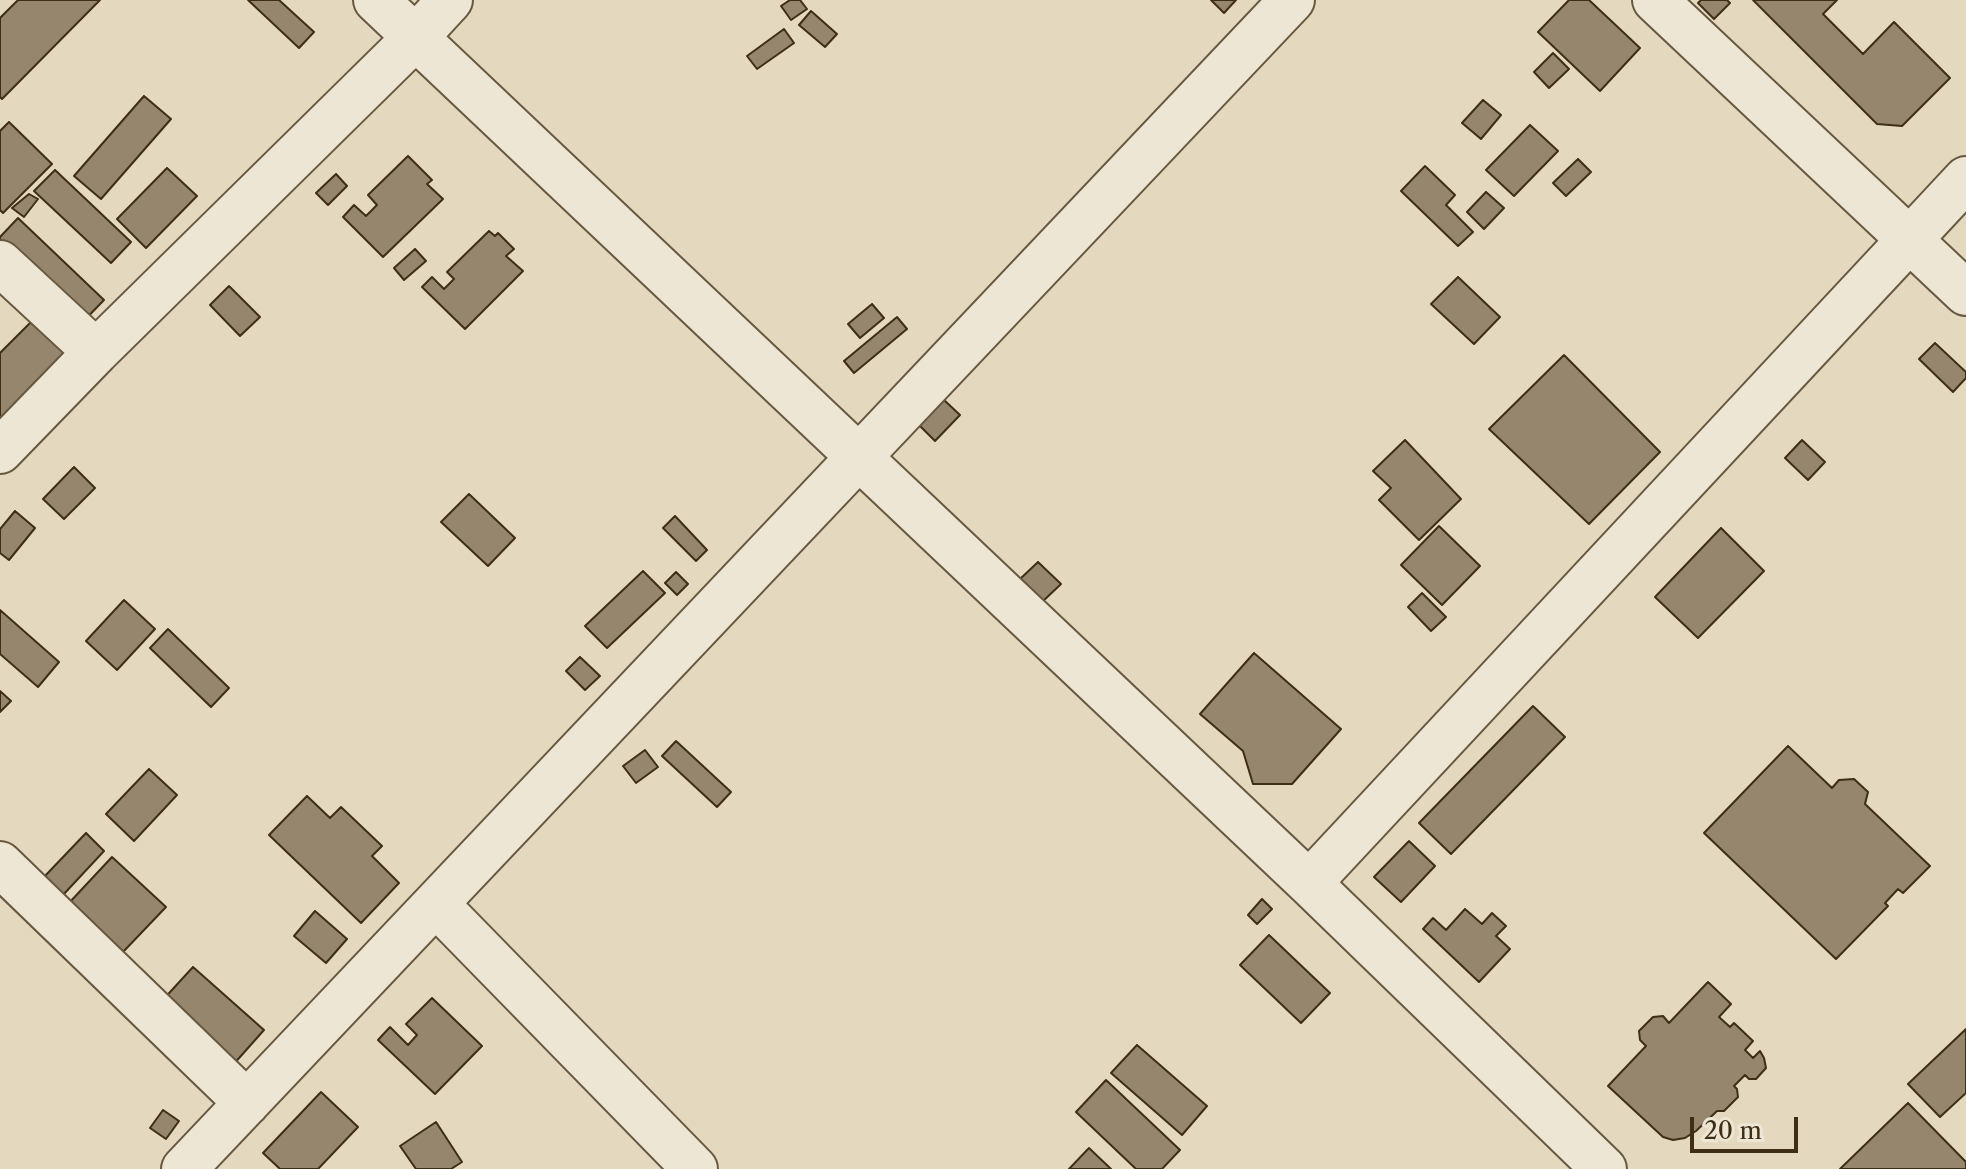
<!DOCTYPE html>
<style>
body{margin:0}
#map{position:relative;width:1966px;height:1169px;overflow:hidden;background:#e4d8be;font-family:"Libre Caslon Text",serif}
canvas{display:block}
.scale{position:absolute;left:1690px;top:1117px;width:108px;height:36px;box-sizing:border-box;border:4px solid #3f2e16;border-top:0;padding-left:10px;font-size:24px;line-height:28px;white-space:nowrap;color:#3f2e16;-webkit-text-stroke:6px #ede6d5;paint-order:stroke}
</style>
<div id="map">
<canvas width="1966" height="1169"></canvas>
<div class="scale">20 m</div>
</div>
<script>
const g = document.querySelector('canvas').getContext('2d');
g.lineJoin = 'round';
function fill(path, color) {
  g.fillStyle = color;
  g.fill(path, 'evenodd');
}
function shape(rows) {
  const path = new Path2D();
  for (const r of rows) {
    path.moveTo(r[0], r[1]);
    for (let i = 2; i < r.length; i += 2) path.lineTo(r[i], r[i + 1]);
  }
  return path;
}
function stroke(path, color, width, dash) {
  g.strokeStyle = color;
  g.lineWidth = width;
  g.lineCap = dash ? 'butt' : 'round';
  g.setLineDash(dash || []);
  g.stroke(path);
}
const building = shape([
 [18,0,100,0,2,99,0,97,0,18,18,0],
 [248,0,279,0,314,32,299,48,248,0],
 [790,0,800,0,807,9,791,20,781,6,790,0],
 [1211,0,1236,0,1224,13,1211,0],
 [1569,0,1589,0,1640,48,1600,91,1538,32,1569,0],
 [1701,0,1727,0,1730,3,1714,19,1698,3,1701,0],
 [1753,0,1837,0,1823,14,1863,54,1894,22,1950,78,1902,126,1877,124,1753,0],
 [811,11,837,34,825,47,799,25,811,11],
 [784,29,794,43,757,69,747,56,784,29],
 [1553,53,1569,69,1549,88,1534,72,1553,53],
 [144,96,171,119,101,199,74,176,144,96],
 [1483,100,1501,115,1481,139,1462,123,1483,100],
 [9,122,52,164,3,213,0,210,0,131,9,122],
 [1530,125,1558,151,1514,196,1486,170,1530,125],
 [408,156,432,180,427,184,443,199,383,257,343,217,354,205,366,216,377,205,368,195,408,156],
 [1578,159,1591,172,1566,196,1553,183,1578,159],
 [1425,166,1455,195,1446,205,1473,232,1458,246,1401,191,1425,166],
 [167,168,197,196,146,248,117,219,167,168],
 [55,170,131,242,111,263,34,191,55,170],
 [336,174,347,186,328,205,316,193,336,174],
 [1486,192,1504,208,1484,229,1467,212,1486,192],
 [29,194,38,199,24,217,12,208,29,194],
 [18,218,104,300,76,329,0,257,0,237,18,218],
 [489,231,495,236,498,233,514,249,506,256,523,271,465,329,422,287,432,277,444,289,454,279,447,272,489,231],
 [415,249,426,261,404,280,394,268,415,249],
 [1458,277,1500,317,1474,344,1431,304,1458,277],
 [229,286,260,317,240,336,210,305,229,286],
 [872,304,884,318,860,338,848,324,872,304],
 [897,317,907,329,854,373,844,361,897,317],
 [33,320,67,352,0,422,0,353,33,320],
 [1935,343,1966,372,1966,378,1953,392,1919,359,1935,343],
 [1564,355,1660,452,1589,524,1489,429,1564,355],
 [944,400,960,415,935,441,919,425,944,400],
 [1405,440,1461,499,1419,540,1379,500,1391,488,1373,471,1405,440],
 [1802,440,1825,462,1808,480,1785,458,1802,440],
 [74,467,95,488,64,519,43,499,74,467],
 [469,494,515,538,488,566,441,522,469,494],
 [15,511,35,528,9,560,0,553,0,529,15,511],
 [675,516,707,550,696,561,663,528,675,516],
 [1439,526,1480,566,1442,605,1401,565,1439,526],
 [1721,528,1764,571,1698,638,1655,597,1721,528],
 [1038,562,1061,584,1041,603,1019,580,1038,562],
 [643,571,665,593,607,648,585,626,643,571],
 [676,572,688,584,677,595,665,583,676,572],
 [1422,593,1446,617,1431,631,1408,607,1422,593],
 [124,600,155,629,117,670,86,641,124,600],
 [0,610,59,662,38,687,0,654,0,610],
 [168,629,229,688,211,707,150,648,168,629],
 [1254,653,1341,729,1292,784,1253,784,1243,751,1200,714,1254,653],
 [580,657,600,676,585,690,566,671,580,657],
 [0,691,11,701,0,712,0,691],
 [1533,706,1565,737,1451,854,1419,823,1533,706],
 [676,741,731,792,717,807,662,756,676,741],
 [1788,746,1832,788,1839,780,1854,779,1868,792,1865,804,1930,866,1903,893,1898,889,1885,903,1888,906,1836,959,1704,833,1788,746],
 [645,750,658,767,636,783,623,766,645,750],
 [149,769,177,795,134,841,106,814,149,769],
 [307,796,330,818,341,807,382,846,372,856,399,883,361,923,269,835,307,796],
 [86,833,104,851,63,895,44,877,86,833],
 [1409,841,1435,866,1401,902,1374,877,1409,841],
 [112,857,166,907,123,952,69,903,112,857],
 [1262,899,1272,909,1257,924,1248,915,1262,899],
 [1465,909,1482,924,1492,913,1506,926,1496,936,1510,949,1479,982,1423,929,1433,918,1446,930,1465,909],
 [315,911,347,939,326,963,294,936,315,911],
 [1269,935,1330,993,1301,1023,1240,965,1269,935],
 [193,967,264,1030,232,1066,160,1003,193,967],
 [1708,982,1731,1004,1719,1017,1730,1027,1734,1023,1753,1041,1745,1050,1753,1058,1760,1051,1764,1058,1766,1068,1756,1079,1749,1079,1745,1075,1734,1086,1737,1089,1738,1097,1724,1111,1717,1111,1696,1131,1685,1138,1673,1140,1663,1137,1608,1086,1646,1046,1640,1040,1639,1031,1653,1017,1663,1016,1669,1023,1708,982],
 [432,998,482,1046,435,1094,378,1040,390,1027,408,1045,417,1035,406,1024,432,998],
 [1966,1029,1966,1093,1940,1117,1908,1084,1966,1029],
 [1137,1045,1207,1106,1182,1135,1111,1073,1137,1045],
 [1106,1080,1180,1150,1162,1169,1136,1169,1076,1112,1106,1080],
 [321,1092,358,1127,318,1169,280,1169,263,1153,321,1092],
 [1908,1103,1966,1162,1966,1169,1840,1169,1908,1103],
 [163,1110,179,1121,166,1139,150,1128,163,1110],
 [436,1122,462,1162,451,1169,416,1169,400,1146,436,1122],
 [1089,1148,1111,1169,1069,1169,1089,1148]
]);
fill(building, '#95866d');
stroke(building, '#3f2e16', 2);
const minor = shape([
 [376,0,1309,883,1604,1169],
 [1655,0,1966,293],
 [0,263,96,352],
 [0,451,96,352,416,37,450,0],
 [0,864,247,1103],
 [1309,883,1966,179],
 [436,904,695,1169],
 [184,1169,1292,0]
]);
stroke(minor, '#685840', 48);
stroke(minor, '#ede6d5', 44);
</script>
